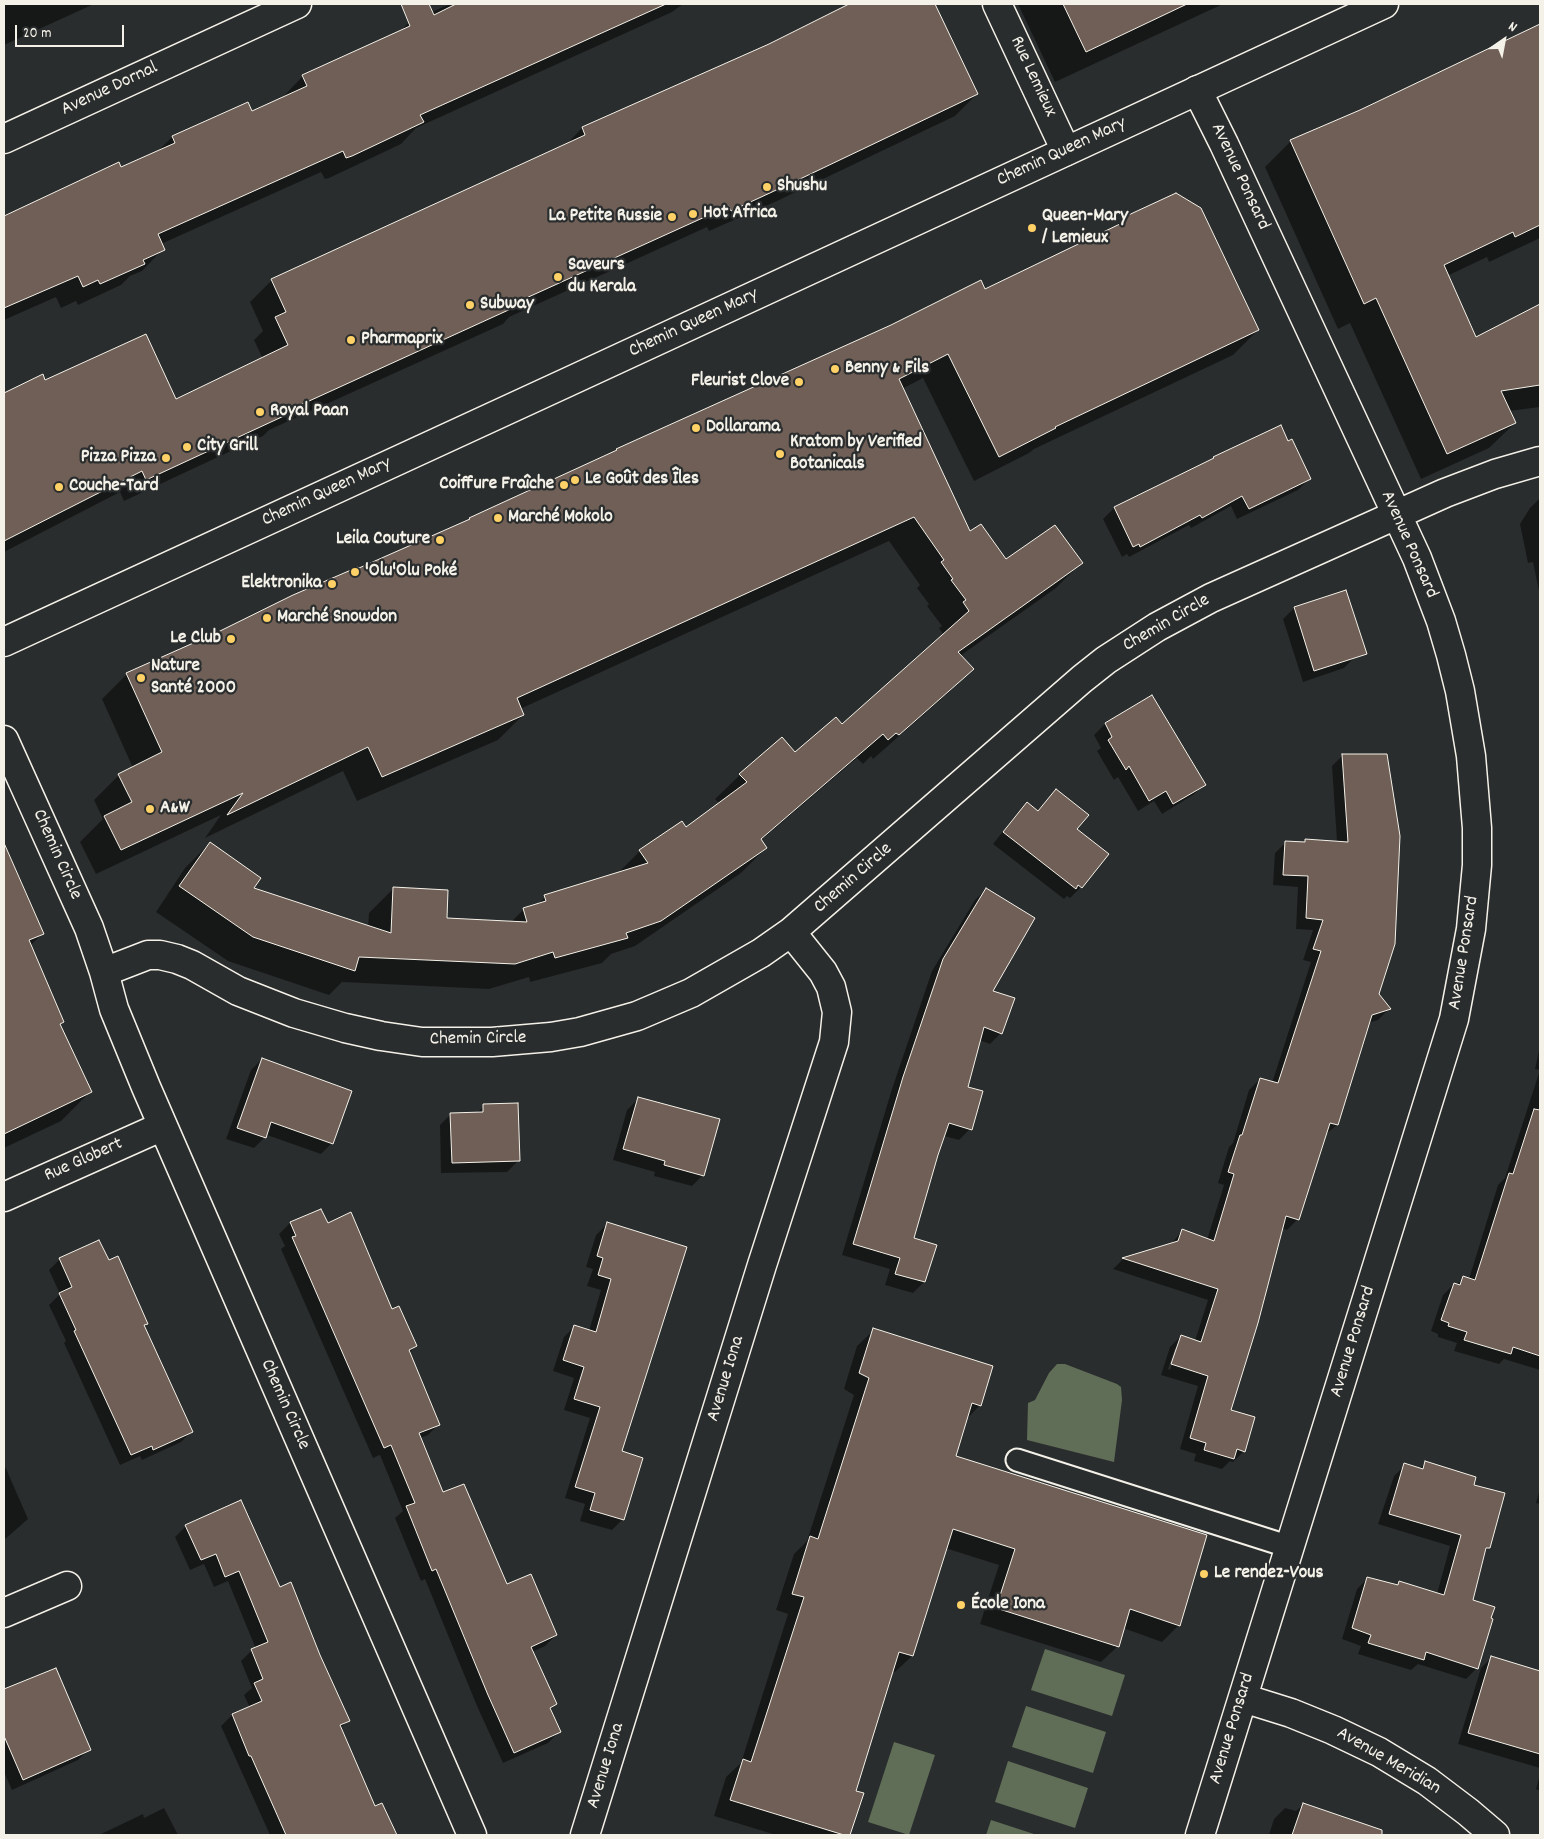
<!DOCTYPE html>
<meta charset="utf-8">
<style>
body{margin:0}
#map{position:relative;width:1544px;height:1839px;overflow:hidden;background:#2a2d2e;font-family:Dekko,sans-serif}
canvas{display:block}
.frame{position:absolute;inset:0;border:5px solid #f4f1e8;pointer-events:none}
.north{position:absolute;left:1479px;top:15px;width:50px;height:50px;-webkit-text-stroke:4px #2a2d2e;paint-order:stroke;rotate:33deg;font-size:14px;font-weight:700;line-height:20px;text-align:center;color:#f4f1e8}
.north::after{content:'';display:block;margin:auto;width:18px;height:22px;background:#f4f1e8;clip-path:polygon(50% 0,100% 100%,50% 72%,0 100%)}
.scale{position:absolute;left:15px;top:25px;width:109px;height:22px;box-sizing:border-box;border:2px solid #f4f1e8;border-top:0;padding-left:6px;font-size:15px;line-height:18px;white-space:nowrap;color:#f4f1e8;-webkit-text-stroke:4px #2a2d2e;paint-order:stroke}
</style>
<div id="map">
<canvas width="1544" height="1839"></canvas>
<div class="frame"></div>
<div class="north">N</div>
<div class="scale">20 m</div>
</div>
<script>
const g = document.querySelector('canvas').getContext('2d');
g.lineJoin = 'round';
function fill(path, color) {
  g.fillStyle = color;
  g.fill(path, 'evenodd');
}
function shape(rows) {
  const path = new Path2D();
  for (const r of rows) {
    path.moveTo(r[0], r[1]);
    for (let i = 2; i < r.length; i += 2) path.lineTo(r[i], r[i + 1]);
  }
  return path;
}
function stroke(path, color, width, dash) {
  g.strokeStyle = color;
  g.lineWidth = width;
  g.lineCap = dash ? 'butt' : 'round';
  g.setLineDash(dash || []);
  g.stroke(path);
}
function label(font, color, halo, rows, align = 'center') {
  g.font = font + ' Dekko,sans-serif';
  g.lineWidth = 4.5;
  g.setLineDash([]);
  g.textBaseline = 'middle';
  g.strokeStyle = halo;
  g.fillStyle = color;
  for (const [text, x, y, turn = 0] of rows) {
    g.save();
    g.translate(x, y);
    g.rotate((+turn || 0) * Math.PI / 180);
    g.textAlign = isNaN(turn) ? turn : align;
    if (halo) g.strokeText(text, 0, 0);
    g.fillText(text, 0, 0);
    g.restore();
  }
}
fill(shape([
 [1057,1364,1065,1364,1117,1384,1121,1387,1122,1400,1114,1462,1027,1440,1028,1403,1035,1400,1049,1373],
 [1045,1649,1125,1675,1112,1716,1031,1690],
 [1026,1706,1106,1732,1093,1773,1012,1747],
 [894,1742,935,1755,909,1835,868,1822],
 [1008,1761,1088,1788,1075,1828,995,1802],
 [991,1820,1037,1835,986,1835]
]), '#606e57');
fill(shape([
 [4,4,94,4,4,45],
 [450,4,683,4,672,12,416,128,401,144,329,178,325,179,321,172,161,244,163,249,142,271,130,276,121,285,78,305,76,301,61,308,56,297,4,320,4,215,156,153,172,137,248,104,251,112,281,99,303,76,399,33,409,22],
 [865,4,933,4,977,94,955,116,777,201,709,231,707,227,509,317,503,324,269,430,263,436,124,501,120,492,4,552,4,394,42,375,45,381,175,401,263,359,254,340,263,331,250,302,272,280,564,147,582,128],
 [1018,4,1223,4,1055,82],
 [1540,25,1540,238,1489,262,1487,257,1447,276,1476,338,1524,313,1540,311,1540,407,1509,411,1515,423,1489,448,1421,479,1350,323,1338,329,1265,167,1291,141,1360,111],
 [1123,219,1258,330,1233,355,1034,449,1029,453,974,481,923,378,902,389,970,533,1005,561,1081,563,1056,588,960,656,972,669,947,694,873,759,871,756,863,764,857,758,760,841,766,848,741,873,635,946,611,954,602,963,530,982,529,977,489,989,342,982,329,995,228,961,156,912,185,868,210,843,252,888,368,927,369,913,394,888,445,920,510,923,524,909,537,905,545,897,618,873,640,851,686,829,720,804,715,799,740,775,795,754,842,725,944,635,939,628,942,626,927,606,929,604,917,588,920,585,889,541,520,709,523,715,498,740,357,801,343,771,205,838,221,815,96,874,80,842,103,819,94,800,119,775,133,768,102,699,127,674,466,522,470,519,614,453,617,450,985,290,1112,229],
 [1281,427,1288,443,1309,479,1298,490,1237,519,1231,506,1191,528,1189,525,1129,557,1127,554,1122,557,1103,519,1114,508,1211,461,1214,458],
 [1540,498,1540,596,1533,562,1528,563,1520,524,1530,508],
 [1345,591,1355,657,1344,668,1303,682,1283,619,1294,608],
 [1152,697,1204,785,1193,795,1162,814,1154,801,1138,811,1118,777,1114,780,1097,751,1101,748,1094,735,1105,724],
 [1343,755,1378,994,1389,1009,1378,1020,1368,1023,1337,1125,1325,1135,1298,1219,1287,1230,1282,1228,1229,1411,1244,1451,1233,1462,1230,1461,1222,1469,1194,1461,1196,1454,1180,1449,1198,1386,1161,1375,1170,1347,1181,1336,1195,1341,1208,1300,1113,1269,1123,1259,1171,1244,1182,1231,1207,1240,1224,1185,1218,1183,1229,1147,1233,1143,1249,1090,1260,1079,1272,1083,1311,962,1303,960,1313,930,1296,929,1298,887,1273,885,1275,853,1286,842,1303,843,1305,840,1337,842,1332,766],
 [1175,1348,1178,1348,1170,1370,1168,1369],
 [1056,790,1076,829,1107,854,1081,887,1070,898,1067,896,1064,899,993,844,1016,815,1027,804,1036,812],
 [4,842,43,933,30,946,63,1022,60,1025,90,1092,61,1121,4,1148],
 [986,889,991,991,1001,1033,990,1044,979,1040,966,1088,970,1129,959,1140,944,1136,913,1239,924,1282,913,1293,885,1285,890,1269,842,1255,892,1089,932,971,975,900],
 [1540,1046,1540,1257,1535,1275,1540,1277,1540,1370,1504,1359,1499,1364,1454,1351,1457,1343,1438,1337,1438,1334,1431,1331,1443,1295,1454,1284,1456,1285,1464,1278,1469,1279,1498,1185,1505,1178,1540,1070,1535,1069],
 [262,1059,332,1143,321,1154,267,1135,254,1148,226,1139,251,1070],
 [638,1099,703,1175,692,1186,654,1176,655,1172,613,1160,627,1110],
 [484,1106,518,1161,507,1172,441,1173,440,1125,451,1114,476,1114],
 [290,1223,327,1224,416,1346,409,1353,439,1424,428,1435,420,1438,443,1493,506,1586,556,1635,545,1646,532,1652,556,1704,550,1710,559,1732,548,1743,503,1763,477,1706,425,1579,421,1581,395,1518,403,1511,380,1455,373,1458,281,1249,285,1246,279,1234],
 [607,1224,685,1248,620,1452,623,1519,612,1530,580,1521,585,1504,565,1498,590,1418,564,1410,574,1378,553,1371,564,1337,575,1326,589,1331,601,1290,587,1286,593,1269,586,1267,596,1235],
 [60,1259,108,1262,146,1323,143,1326,192,1431,181,1442,142,1460,140,1456,120,1465,64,1343,66,1341,49,1305,60,1294,49,1270],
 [874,1330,980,1405,966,1420,954,1457,1179,1625,1162,1642,1123,1628,1118,1646,1101,1662,980,1624,999,1565,945,1548,912,1656,895,1672,892,1671,854,1792,862,1794,849,1835,776,1835,714,1816,726,1777,741,1763,788,1614,776,1610,794,1554,807,1541,854,1395,844,1389,857,1346],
 [1426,1463,1472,1486,1489,1547,1484,1553,1471,1601,1477,1668,1466,1679,1418,1664,1411,1670,1358,1654,1361,1646,1342,1639,1357,1589,1368,1578,1396,1586,1399,1583,1437,1594,1450,1546,1378,1524,1394,1476,1405,1465,1419,1469],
 [4,1464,28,1519,4,1540],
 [1540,1489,1540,1504,1536,1503],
 [186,1526,280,1588,319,1655,348,1720,340,1729,375,1808,382,1805,395,1835,270,1835,221,1726,232,1715,250,1708,244,1695,252,1688,241,1661,252,1650,256,1649,228,1581,214,1587,204,1564,190,1570,175,1537],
 [1492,1657,1540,1672,1540,1768,1458,1744,1481,1668],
 [55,1669,89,1749,78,1760,12,1790,4,1772,4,1690],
 [1540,1775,1540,1791,1536,1789],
 [1303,1805,1368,1826,1366,1835,1269,1835,1274,1819,1285,1808,1296,1811],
 [164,1808,178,1835,99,1835,143,1814,144,1818]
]), '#0007');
const building = shape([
 [401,4,429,4,434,15,456,4,666,4,420,115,424,122,352,156,346,158,343,151,158,234,165,250,143,260,145,264,100,284,98,280,83,287,78,276,4,308,4,216,119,162,121,167,175,143,172,136,248,102,252,111,307,86,302,75,410,26,401,4],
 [849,4,935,4,978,94,800,179,731,211,729,206,524,299,526,302,285,412,286,415,146,480,142,471,4,541,4,393,43,374,45,380,146,334,176,399,288,345,275,317,286,312,271,279,585,135,582,127,769,44,849,4],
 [1063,4,1187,4,1086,52,1063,4],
 [1540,24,1540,225,1515,237,1513,232,1444,265,1476,337,1540,304,1540,385,1501,391,1516,423,1447,454,1376,298,1364,304,1290,140,1360,110,1540,24],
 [1176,193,1201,208,1259,330,1055,427,1056,428,999,457,948,354,899,379,970,531,981,524,1006,559,1055,525,1083,563,958,652,974,669,899,735,896,733,888,740,883,734,761,839,767,848,661,921,626,933,628,938,555,958,553,952,515,964,359,957,355,971,253,937,179,886,210,842,261,878,254,888,391,933,393,887,448,890,447,918,527,922,523,908,546,901,544,895,648,863,639,850,682,821,686,827,747,782,739,774,782,737,795,752,836,717,842,724,969,611,963,602,966,600,951,580,953,579,941,562,944,560,914,517,517,698,524,715,382,777,368,747,227,815,243,793,121,850,104,816,132,802,118,774,162,752,126,673,218,632,293,595,358,567,359,568,470,519,469,518,617,450,616,449,891,325,981,280,985,289,1124,222,1122,218,1176,193],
 [1281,425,1288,441,1292,439,1311,479,1249,509,1242,496,1202,518,1200,515,1140,547,1139,544,1133,547,1114,507,1214,458,1213,457,1281,425],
 [1346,590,1367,654,1314,671,1294,607,1346,590],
 [1152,695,1206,785,1173,804,1166,791,1149,801,1129,766,1126,770,1108,740,1112,737,1105,723,1152,695],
 [1342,754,1387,754,1400,836,1395,944,1379,994,1391,1009,1372,1015,1338,1125,1330,1123,1299,1220,1286,1216,1258,1323,1231,1410,1255,1417,1245,1452,1237,1449,1234,1459,1204,1450,1206,1443,1190,1438,1208,1376,1171,1364,1181,1335,1201,1342,1218,1289,1122,1258,1178,1241,1182,1229,1214,1241,1234,1174,1228,1172,1240,1135,1242,1135,1260,1078,1278,1083,1321,951,1313,949,1323,920,1306,918,1308,876,1283,875,1285,841,1305,842,1305,839,1348,842,1342,754],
 [1056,789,1089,815,1077,829,1109,854,1082,888,1078,885,1076,889,1003,832,1027,802,1038,811,1056,789],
 [4,843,44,934,29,940,64,1022,60,1024,92,1092,4,1134,4,843],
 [986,888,1035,918,993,991,1015,998,1002,1034,984,1027,968,1087,983,1091,972,1130,949,1123,938,1155,914,1238,937,1245,925,1282,895,1274,900,1258,853,1244,903,1077,943,959,986,888],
 [262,1058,352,1091,333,1144,271,1122,266,1138,237,1128,262,1058],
 [638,1097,720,1119,704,1176,664,1165,665,1161,623,1149,638,1097],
 [518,1103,520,1161,452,1163,450,1113,483,1112,483,1104,518,1103],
 [1534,1109,1540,1110,1540,1356,1513,1347,1511,1354,1464,1340,1467,1332,1448,1326,1449,1323,1441,1320,1454,1283,1460,1285,1463,1276,1475,1280,1509,1173,1513,1174,1534,1109],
 [321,1209,328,1223,351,1212,392,1309,399,1306,417,1346,409,1350,440,1425,419,1433,443,1492,464,1484,507,1584,531,1574,557,1635,531,1647,557,1704,550,1708,561,1732,514,1753,488,1695,436,1569,432,1571,406,1506,415,1503,391,1445,384,1448,292,1237,296,1236,290,1222,321,1209],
 [607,1222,687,1247,622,1451,643,1458,624,1520,590,1510,595,1493,575,1487,600,1407,574,1399,584,1367,563,1360,574,1325,596,1332,611,1279,598,1275,603,1258,597,1256,607,1222],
 [99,1240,109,1260,118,1256,148,1324,144,1325,193,1432,153,1450,152,1446,131,1455,74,1331,76,1330,59,1293,72,1287,59,1258,99,1240],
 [873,1328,993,1366,981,1406,972,1403,956,1456,1207,1535,1180,1626,1130,1609,1119,1647,996,1608,1015,1549,953,1529,913,1656,899,1652,856,1791,864,1793,850,1835,844,1835,730,1800,743,1759,751,1762,804,1597,792,1594,810,1536,818,1539,869,1378,859,1373,873,1328],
 [1425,1461,1476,1477,1474,1485,1505,1493,1490,1548,1486,1548,1473,1600,1495,1607,1491,1618,1493,1619,1478,1669,1426,1652,1424,1660,1368,1643,1371,1635,1352,1628,1367,1577,1398,1585,1399,1581,1444,1595,1461,1535,1389,1514,1404,1463,1423,1469,1425,1461],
 [241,1500,280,1587,291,1582,320,1655,350,1721,340,1725,375,1806,382,1803,397,1835,286,1835,251,1756,249,1756,232,1714,262,1701,254,1683,263,1679,251,1649,268,1642,239,1571,225,1577,216,1554,201,1560,185,1525,241,1500],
 [1491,1656,1540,1671,1540,1754,1468,1733,1491,1656],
 [56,1668,91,1750,23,1780,4,1736,4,1689,56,1668],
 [1303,1803,1382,1830,1382,1835,1292,1835,1303,1803]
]);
fill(building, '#6f5f56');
stroke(building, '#f4f1e8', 1);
const service = shape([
 [1017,1460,1290,1547]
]);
const minor = shape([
 [997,4,1066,151],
 [1197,90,1224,144,1417,558,1441,621,1451,655,1460,691,1471,756,1477,828,1477,865,1471,929,1454,1019,1200,1835],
 [4,139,297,4],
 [4,740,89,928,104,972,114,1009,146,1087,472,1835],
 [104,972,148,955,160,955,177,959,192,965,238,991,294,1013,345,1028,381,1036,422,1042,492,1042,551,1037,580,1032,637,1016,691,993,761,953,791,932,1082,679,1106,660,1157,627,1211,598,1445,493,1495,474,1540,461],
 [4,1197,163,1126],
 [4,1613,67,1586],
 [1243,1698,1291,1713,1333,1730,1379,1752,1427,1781,1468,1812,1495,1835],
 [585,1835,762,1265,834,1042,837,1012,831,987,823,972,791,932]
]);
const tertiary = shape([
 [4,642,568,382,1384,4]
]);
stroke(service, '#f4f1e8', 25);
stroke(minor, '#f4f1e8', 31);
stroke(tertiary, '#f4f1e8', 31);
stroke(service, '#2a2d2e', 21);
stroke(minor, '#2a2d2e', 28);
stroke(tertiary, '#2a2d2e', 28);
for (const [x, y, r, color] of [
 [767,187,5,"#ffd166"],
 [693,214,5,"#ffd166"],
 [672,217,5,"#ffd166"],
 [1032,228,5,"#ffd166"],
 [558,277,5,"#ffd166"],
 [470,305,5,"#ffd166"],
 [351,340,5,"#ffd166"],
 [835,369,5,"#ffd166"],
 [799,382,5,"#ffd166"],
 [260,412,5,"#ffd166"],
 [696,428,5,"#ffd166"],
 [187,447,5,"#ffd166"],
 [780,454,5,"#ffd166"],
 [166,458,5,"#ffd166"],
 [575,480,5,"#ffd166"],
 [564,485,5,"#ffd166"],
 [59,487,5,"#ffd166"],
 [498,518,5,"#ffd166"],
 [440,540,5,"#ffd166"],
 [355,572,5,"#ffd166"],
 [332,584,5,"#ffd166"],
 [267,618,5,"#ffd166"],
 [231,639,5,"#ffd166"],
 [141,678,5,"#ffd166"],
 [150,809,5,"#ffd166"],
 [1204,1574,5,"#ffd166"],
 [961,1605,5,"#ffd166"]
]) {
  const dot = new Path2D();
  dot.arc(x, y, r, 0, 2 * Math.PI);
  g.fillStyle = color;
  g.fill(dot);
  stroke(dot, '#2a2d2e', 2);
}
label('19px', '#f4f1e8', '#2a2d2e', [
 ["Rue Lemieux",1032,77,65],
 ["Avenue Dornal",110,90,-25],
 ["Chemin Queen Mary",1062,153,-25],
 ["Avenue Ponsard",1239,177,65],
 ["Chemin Queen Mary",694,324,-25],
 ["Chemin Queen Mary",327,493,-25],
 ["Avenue Ponsard",1408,545,66],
 ["Chemin Circle",1167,624,-30],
 ["Chemin Circle",56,855,66],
 ["Chemin Circle",854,879,-41],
 ["Avenue Ponsard",1465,953,-81],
 ["Chemin Circle",478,1040,-1],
 ["Rue Globert",84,1161,-24],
 ["Avenue Ponsard",1354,1342,-73],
 ["Avenue Iona",727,1379,-73],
 ["Chemin Circle",284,1405,66],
 ["Avenue Ponsard",1233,1729,-73],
 ["Avenue Meridian",1388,1762,30],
 ["Avenue Iona",607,1766,-73]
]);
label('bold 19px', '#f4f1e8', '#2a2d2e', [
 ["Shushu",777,187],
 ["Hot Africa",703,214],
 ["La Petite Russie",662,217,"right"],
 ["Queen-Mary",1042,217],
 ["/ Lemieux",1042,239],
 ["Saveurs",568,266],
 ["du Kerala",568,288],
 ["Subway",480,305],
 ["Pharmaprix",361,340],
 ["Benny & Fils",845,369],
 ["Fleurist Clove",789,382,"right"],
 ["Royal Paan",270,412],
 ["Dollarama",706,428],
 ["Kratom by Verified",790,443],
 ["Botanicals",790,465],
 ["City Grill",197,447],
 ["Pizza Pizza",156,458,"right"],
 ["Le Goût des Îles",585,480],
 ["Coiffure Fraîche",554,485,"right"],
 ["Couche-Tard",69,487],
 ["Marché Mokolo",508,518],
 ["Leila Couture",430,540,"right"],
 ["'Olu'Olu Poké",365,572],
 ["Elektronika",322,584,"right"],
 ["Marché Snowdon",277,618],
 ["Le Club",221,639,"right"],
 ["Nature",151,667],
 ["Santé 2000",151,689],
 ["A&W",160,809],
 ["Le rendez-Vous",1214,1574],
 ["École Iona",971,1605]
], 'left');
</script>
